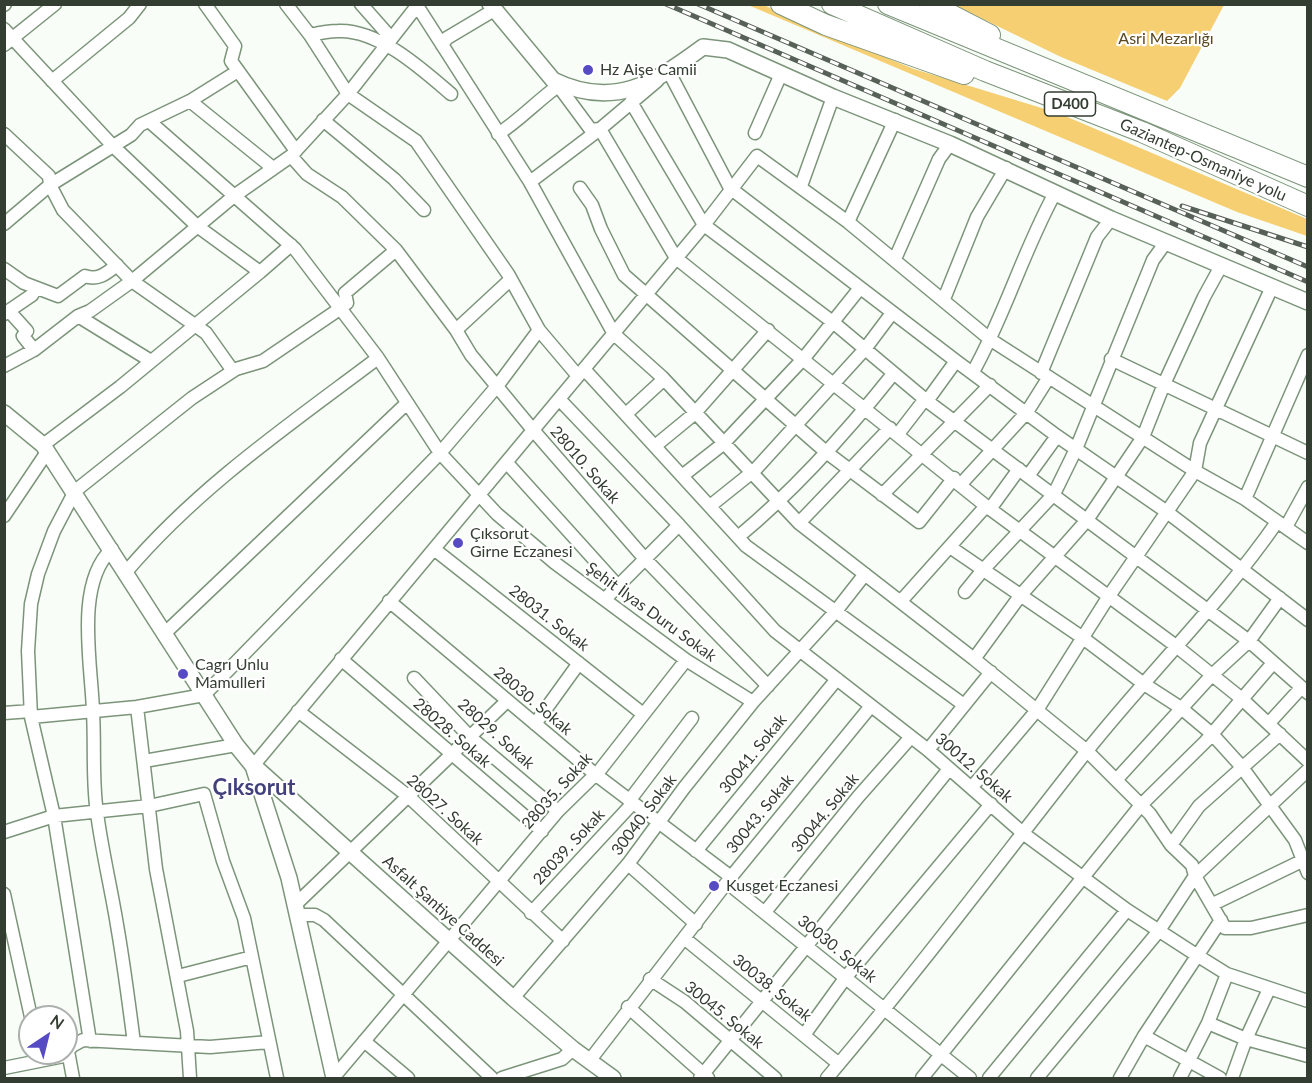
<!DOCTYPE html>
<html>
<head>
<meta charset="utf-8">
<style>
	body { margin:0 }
	#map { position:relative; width:1312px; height:1083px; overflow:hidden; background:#f8fdf8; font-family:Lato,sans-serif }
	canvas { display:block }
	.frame { position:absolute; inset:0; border:6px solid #333d32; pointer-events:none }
	.north { position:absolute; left:18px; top:1005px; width:60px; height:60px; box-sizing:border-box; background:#fff; border:2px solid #adb1ad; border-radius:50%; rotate:35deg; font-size:16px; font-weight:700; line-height:24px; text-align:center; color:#333d32 }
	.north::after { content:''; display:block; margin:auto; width:21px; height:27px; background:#564bc3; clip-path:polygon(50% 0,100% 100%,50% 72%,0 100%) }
</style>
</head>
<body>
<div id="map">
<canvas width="1312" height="1083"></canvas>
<div class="frame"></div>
<div class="north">N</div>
</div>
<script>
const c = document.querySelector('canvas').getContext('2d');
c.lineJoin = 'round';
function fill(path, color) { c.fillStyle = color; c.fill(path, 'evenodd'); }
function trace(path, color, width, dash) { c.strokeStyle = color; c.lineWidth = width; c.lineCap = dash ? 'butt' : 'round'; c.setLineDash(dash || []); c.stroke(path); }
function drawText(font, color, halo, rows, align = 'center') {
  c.font = font + ' Lato,sans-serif'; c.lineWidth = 4.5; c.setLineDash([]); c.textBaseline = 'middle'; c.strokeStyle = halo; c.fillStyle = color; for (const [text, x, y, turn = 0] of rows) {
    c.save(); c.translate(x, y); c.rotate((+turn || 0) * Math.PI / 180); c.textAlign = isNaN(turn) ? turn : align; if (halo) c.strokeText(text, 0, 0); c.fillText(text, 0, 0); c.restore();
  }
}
fill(new Path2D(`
	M748 5H764L806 25 914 69 1058 113 1307 219V236L1237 212Z
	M954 5 1224 4V5L1180 88 1167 101 1061 57Z`), '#f6cf72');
const minor = new Path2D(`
	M205 4 235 46 231 61 296 151
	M286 4 310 35 348 94 416 141 508 274 539 330 578 376
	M361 4 391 38
	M416 4 530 182 614 334 662 377 799 523 974 659 1087 751 1150 814 1171 845 1192 865 1195 876 1158 932 1037 1078
	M4 5 5 4
	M4 29 112 145 197 226 260 272 120 387 43 445
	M310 35C319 33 329 31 338 31 378 29 422 69 451 94
	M4 45 55 4
	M442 45 447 38 494 10
	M669 72 730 188 956 361 1057 436 1167 512 1308 620
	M554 80 591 130 600 129 657 81
	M52 81 129 18 140 4
	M190 101 273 168
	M631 102 704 225 834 323 927 401 1249 641 1308 693
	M323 120 394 179 424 210
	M149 121 295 249 378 358 440 453 497 514 555 563 686 660 753 702
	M755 133 781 74
	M4 134 49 176 50 185 63 210 132 281 206 333 233 371
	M498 134C520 120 537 101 558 86
	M530 182 600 129 676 258 986 506 1176 646 1242 699 1308 761
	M801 186 833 97
	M580 188 592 205 601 229 624 275 826 452 919 522 954 478
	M848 222 895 120
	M4 224 50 185 131 135 140 125 190 101 238 71
	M396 250 456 330 471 355 533 430 645 559 768 686
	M895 259 939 159 950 144
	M4 269 24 283 58 296 85 276C98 281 107 273 117 265
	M260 272 291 245
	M944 299 977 217 1006 168
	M9 311 27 331 23 336 34 350
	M4 314 32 295 36 288
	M78 316 151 361
	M456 330 510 280
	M1111 359 1308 453
	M4 366 34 350 78 316 90 311 132 281 234 196 291 156 348 94 417 6
	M584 369 746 546 964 705
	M973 372C1005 315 1023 251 1055 193
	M1041 373 1097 237 1111 219
	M559 399 679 525 775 631 928 750 1024 834 1127 910 1198 956 1227 974 1308 1001
	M927 401 956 361
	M626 414 663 380
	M898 434 925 399
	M655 446 694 414 768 330
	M507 463 618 586
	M682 476 723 444 804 358 860 288
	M1028 476 1057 436
	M961 484 1027 412 1049 377
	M882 495 990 385
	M1245 499 1308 355
	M710 506 755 470 865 349 892 313
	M990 509 1019 469
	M4 516 47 452
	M799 523 890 428
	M1286 527 1308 487
	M738 537C796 489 846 433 893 374
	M950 547 1083 638 1144 684 1181 708 1212 734 1241 766 1295 840 1308 873
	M112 549C74 584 92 667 93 712 95 746 92 780 97 813 102 851 111 888 117 925 124 965 129 1004 134 1043
	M434 549 643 714
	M126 572C198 487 289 425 378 358
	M965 592 982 571 1054 494 1076 449 1153 260 1166 242
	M605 599 679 525
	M389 601 595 774 731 877 730 885 970 1078
	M901 601 986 506
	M165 633 407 403
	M341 659 542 831
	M974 659 1020 596 1087 520 1143 437 1164 384 1204 297 1221 266
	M414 678 470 737 558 811
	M137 707 156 869 187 1031 190 1078
	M298 711 408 796 563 941
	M4 713 31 711
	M31 717 137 707 204 695 440 453 498 385 539 330
	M1269 723 1301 688
	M535 724 579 663
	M928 750 991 672
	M144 761 236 745
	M253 766 704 225 757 156 848 222 991 340 1195 471 1245 499 1308 543
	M1308 770 1195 876 1225 928H1251L1308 915
	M1117 779 1211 676 1249 641 1280 598
	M972 787 1037 710 1109 596 1195 471 1200 443 1272 287
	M629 801 692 718
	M4 832 54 816 149 806 204 794 223 861 244 918 277 1078
	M1171 845 1199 806 1280 734
	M696 851 837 679
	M628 864 696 924
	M4 894 31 1017
	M296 904 507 701
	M1213 904 1308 858
	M765 912 858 797 911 737
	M531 913 632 804
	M298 915H315L324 920 492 1078
	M684 938 839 1064
	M178 976 252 957
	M650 979 685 1002 775 1078
	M513 998 628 864 684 788 753 702 836 611 865 574
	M628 1007 708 1078
	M1208 1023 1246 1039 1308 1056
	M804 1035 846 977 991 804
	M1144 1036 1220 1078
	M90 1041 54 816 31 717 28 651 31 604 38 574 54 531 75 491 192 398 236 369 263 361 341 308 347 303 345 293 396 250 342 197 307 174 291 156
	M364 1041 408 1078
	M68 1051 73 1078
	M590 1060 731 877 871 706
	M4 1068 64 1056 72 1046 83 1040 210 1047 269 1042
	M334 1077 558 811 600 770 686 660
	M502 1078 562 1059 573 1049
	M700 1078 949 769
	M827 1078C917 972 1000 861 1086 752 1148 674 1220 604 1277 522
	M922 1078 1141 805 1206 741 1273 663
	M989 1078 1127 910
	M1120 1078 1144 1036 1221 920
	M1180 1078 1208 1023 1227 974
	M1232 1078 1246 1039 1269 989`);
const tertiary = new Path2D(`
	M490 4 553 80C614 110 654 83 703 47L728 50 833 97 950 144 1111 219 1308 302
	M4 413 43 445 236 745 253 766 289 878 334 1078
	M254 766 513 998 573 1049 613 1078`);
const trunk = new Path2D(`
	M781 4 826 25 964 74
	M832 4 985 71 1142 132 1308 206
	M888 4 1308 177
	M930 4 990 35`);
trace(minor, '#7c947a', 15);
trace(tertiary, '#7c947a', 18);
trace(trunk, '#7c947a', 22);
trace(minor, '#fff', 12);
trace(tertiary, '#fff', 15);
trace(trunk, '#fff', 20);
const rail = new Path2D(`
	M666 4 1308 282
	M698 4 1308 267
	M1182 206 1308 247`);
trace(rail, '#586157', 5);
trace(rail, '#fff', 3, [9]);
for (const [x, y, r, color] of [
	[588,70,6,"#564bc3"],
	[458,543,6,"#564bc3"],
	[183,674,6,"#564bc3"],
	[714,886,6,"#564bc3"]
]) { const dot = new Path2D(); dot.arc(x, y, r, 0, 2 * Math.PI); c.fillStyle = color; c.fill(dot); trace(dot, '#fff', 2); }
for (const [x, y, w] of [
	[1070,104,51]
]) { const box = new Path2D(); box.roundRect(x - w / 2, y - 12, w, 24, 4.5); c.fillStyle = '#fff'; c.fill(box); trace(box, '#333d32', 1.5); }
drawText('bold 15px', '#333d32', null, [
	["D400",1070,104]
]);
drawText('16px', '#59481f', '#fff', [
	["Asri Mezarlığı",1166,39]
]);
drawText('16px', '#333d32', '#fff', [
	["Hz Aişe Camii",600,70],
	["Çıksorut",470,534],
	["Girne Eczanesi",470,552],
	["Cagrı Unlu",195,665],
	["Mamulleri",195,683],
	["Kusget Eczanesi",726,886]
], 'left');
drawText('16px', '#333d32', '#fff', [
	["Gaziantep-Osmaniye yolu",1203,160,24],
	["28010. Sokak",585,465,49],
	["Şehit İlyas Duru Sokak",651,612,36],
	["28031. Sokak",549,618,38],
	["28030. Sokak",533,701,40],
	["28028. Sokak",452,733,41],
	["28029. Sokak",496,734,42],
	["30041. Sokak",753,754,-51],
	["30012. Sokak",974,768,41],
	["28035. Sokak",557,791,-48],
	["28027. Sokak",445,810,42],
	["30044. Sokak",825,813,-51],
	["30043. Sokak",760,814,-51],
	["30040. Sokak",644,815,-53],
	["28039. Sokak",569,847,-47],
	["Asfalt Şantiye Caddesi",443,911,42],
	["30030. Sokak",837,949,39],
	["30038. Sokak",772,988,39],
	["30045. Sokak",724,1015,39]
]);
drawText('bold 22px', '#42417e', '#fff', [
	["Çıksorut",254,788]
]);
</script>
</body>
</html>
